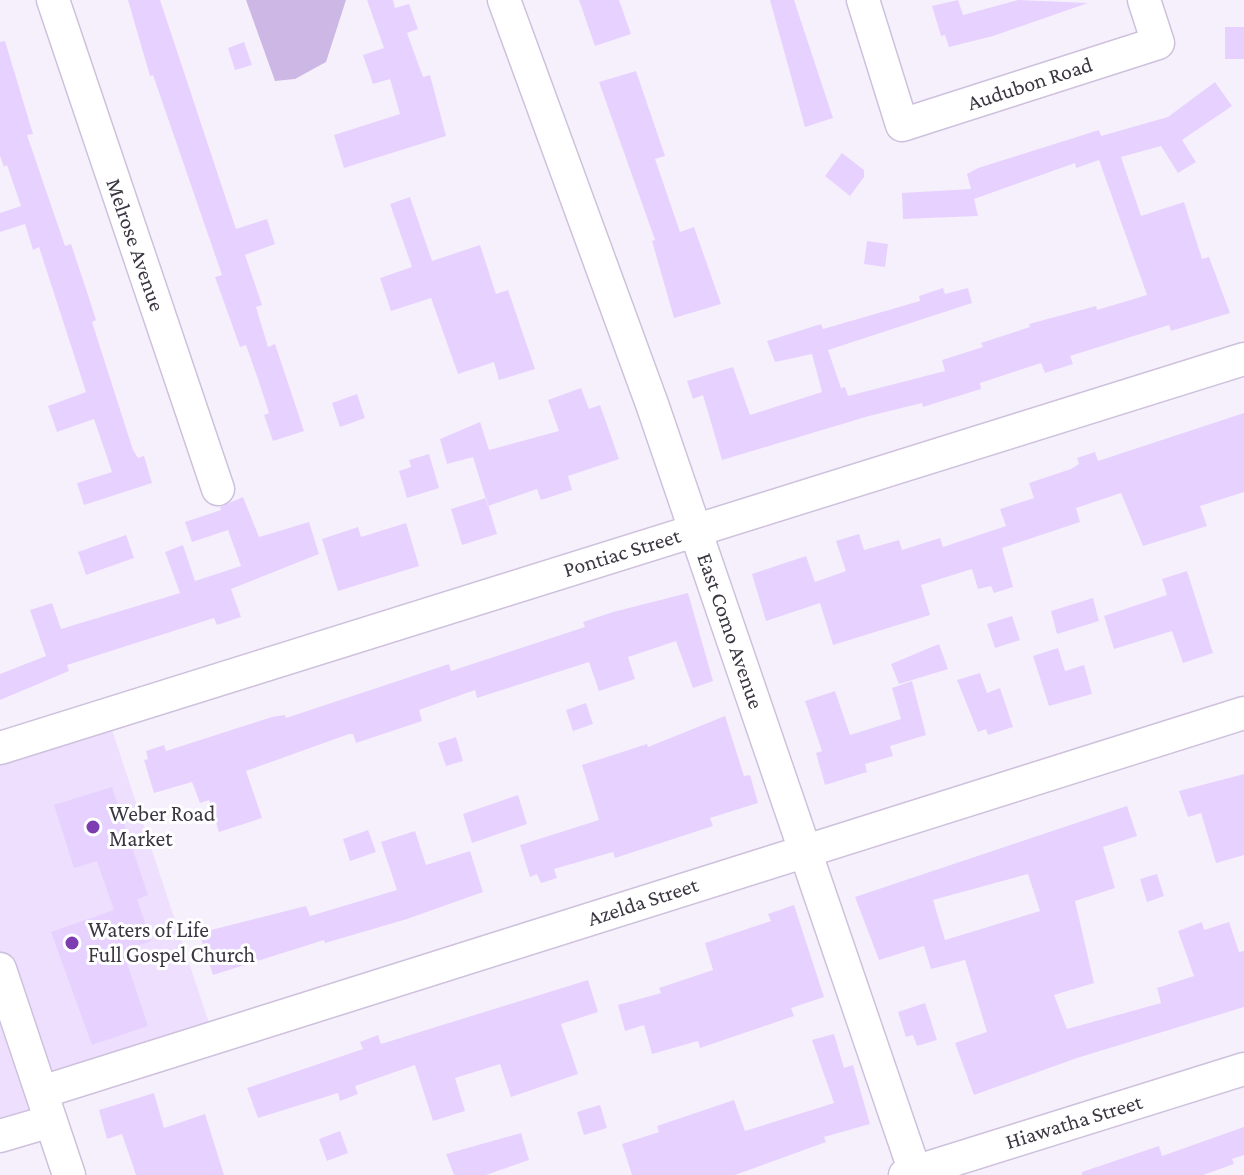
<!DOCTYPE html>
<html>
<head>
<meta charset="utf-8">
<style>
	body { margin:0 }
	canvas { display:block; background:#f6f0fc }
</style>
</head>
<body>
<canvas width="1244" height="1175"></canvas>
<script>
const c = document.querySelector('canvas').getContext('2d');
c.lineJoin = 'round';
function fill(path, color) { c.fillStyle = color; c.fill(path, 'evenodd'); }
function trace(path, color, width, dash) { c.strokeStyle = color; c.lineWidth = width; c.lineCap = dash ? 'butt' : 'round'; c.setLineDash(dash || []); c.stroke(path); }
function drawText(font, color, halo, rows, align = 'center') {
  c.font = font + ' "Crimson Pro",serif'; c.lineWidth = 6; c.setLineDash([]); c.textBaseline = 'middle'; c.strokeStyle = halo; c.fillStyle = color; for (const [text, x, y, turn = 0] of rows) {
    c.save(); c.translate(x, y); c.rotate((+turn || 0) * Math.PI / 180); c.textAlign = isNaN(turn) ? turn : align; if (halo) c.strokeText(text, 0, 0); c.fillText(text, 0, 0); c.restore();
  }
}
fill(new Path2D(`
	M107 715 215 1041 43 1092 52 1126 0 1143V749Z`), '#eddffd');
fill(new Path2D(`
	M246 0H346L326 62 295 79 275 81Z`), '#cdb8e5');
fill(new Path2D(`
	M128 0H160L236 229 267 219 275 244 245 255 262 305 256 307 268 347 275 344 304 431 273 441 264 415 269 413 258 379 246 345 240 347 215 277 222 275 153 75 150 76Z
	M367 0H393L395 8 409 4 418 29 407 33 423 77 430 75 446 136 344 168 334 135 400 114 390 79 373 84 363 55 384 48Z
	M579 0H619L631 34 595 46Z
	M770 0H794L833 118 805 127Z
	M958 0 963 15 1018 0 1088 3 993 36 949 47 945 35 941 36 932 6Z
	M1225 27H1244V59H1225Z
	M5 41 33 134 27 135 65 246 71 244 88 295 96 320 92 322 133 450 138 458 144 456 152 483 84 505 77 483 112 472 94 419 57 432 48 406 86 392 39 247 33 250 25 224 0 232V213L21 206 7 165 4 167 0 156V42Z
	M244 42 252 65 235 70 228 48Z
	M636 71 665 156 655 159 680 232 694 227 721 304 674 318 652 241 655 240 599 82Z
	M1215 82 1232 106 1182 140 1196 162 1178 173 1161 146 1121 157 1141 216 1184 202 1202 259 1209 257 1230 313 1171 331 1169 325 1070 356 1073 364 1045 373 1041 363 980 383 981 389 923 407 922 403 869 416 722 460 703 395 693 399 687 381 733 367 750 415 822 392 812 354 775 362 767 341 821 324 823 329 920 301 919 296 943 288 945 294 968 288 972 303 828 350 841 388 845 387 848 396 945 371 942 360 983 347 981 343 1030 327 1029 324 1096 306 1097 310 1147 295 1099 160 1076 168 1075 163 974 199 978 216 903 219 902 193 971 189 967 174 978 168 1099 130 1101 136 1168 117Z
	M842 153 864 170V177L850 196 825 176Z
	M410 197 432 261 480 245 496 294 508 290 535 369 499 380 494 362 458 374 431 298 391 311 380 278 412 267 390 204Z
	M867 241 888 244 885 267 864 264Z
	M581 388 589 409 600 405 619 459 568 476 572 490 541 500 537 489 488 506 473 457 447 464 440 439 480 422 489 450 559 431 548 400Z
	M357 394 365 418 340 427 332 403Z
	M1244 413V492L1200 506 1207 526 1143 546 1121 493 1076 508 1080 522 1002 548 1013 587 994 593 991 586 978 589 972 569 921 585 930 615 833 645 820 603 766 621 752 574 806 556 815 582 846 571 836 541 859 534 864 550 899 540 902 550 940 538 943 547 1006 526 1000 509 1034 498 1029 483 1071 469 1079 464 1077 458 1095 452 1098 461Z
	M429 454 439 488 407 498 399 471 411 467 409 460Z
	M243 497 259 537 309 522 319 554 231 589 241 617 217 625 214 618 67 665 69 671 0 700V674L46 656 30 610 52 603 61 629 180 593 165 552 183 545 195 581 241 566 228 530 192 542 185 522 221 510 220 507Z
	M486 498 497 534 462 545 451 509Z
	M406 523 419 566 338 591 322 539 358 527 361 537Z
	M126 535 134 558 86 575 78 552Z
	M1187 571 1213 653 1183 663 1172 631 1114 649 1104 616 1167 595 1162 579Z
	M688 593 713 681 693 688 676 641 628 657 635 679 599 691 589 662 477 698 475 690 419 710 422 721 356 743 353 734H349L246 771 262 818 219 832 209 800 200 803 192 782 154 793 144 760 148 759 146 751 164 745 166 751 272 717 285 715 286 718 449 664 451 671 585 627 583 622 613 612Z
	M1093 598 1099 621 1057 634 1051 611Z
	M1012 616 1020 640 995 648 987 624Z
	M939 644 948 669 899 684 891 664Z
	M1058 648 1065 671 1084 665 1092 694 1049 706 1033 656Z
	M980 673 987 693 1000 688 1013 727 988 735 986 729 978 732 957 680Z
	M912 681 926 735 890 746 893 756 865 764 867 772 825 785 816 753 822 751 805 701 835 691 850 735 901 719 892 688Z
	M586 703 593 724 573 731 566 710Z
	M725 716 744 776 750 775 758 803 710 818 713 826 615 858 613 852 554 869 557 878 541 883 537 874 530 877 520 845 599 820 582 765 647 744 648 747Z
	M456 737 463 761 446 766 438 743Z
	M1244 774V855L1216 863 1201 813 1188 817 1179 791Z
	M112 787 148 895 137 899 151 941 123 951 148 1026 92 1045 51 932 114 910 97 861 74 868 54 805Z
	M518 795 527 824 472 843 463 814Z
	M1127 806 1137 836 1103 847 1115 888 1075 901 1094 983 1054 995 1067 1029 1161 1003 1157 988 1194 976 1178 931 1202 922 1204 930 1229 922 1239 952 1244 951V1007L1077 1058 974 1095 955 1043 987 1032 965 960 931 969 924 946 879 960 855 897ZM1028 874 1040 911 945 940 933 900Z
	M368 830 376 852 350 861 343 839Z
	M415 831 426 865 470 851 483 892 407 919 325 943 324 940 213 975 199 933 306 906 310 916 397 890 381 842Z
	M1157 874 1164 896 1147 902 1140 879Z
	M794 905 824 997 791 1008 794 1016 700 1048 698 1041 652 1054 644 1025 625 1031 618 1005 661 993 659 988 713 970 705 943 771 921 768 914Z
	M588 980 598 1012 561 1024 578 1074 511 1097 500 1064 455 1078 465 1111 433 1121 415 1065 355 1086 358 1094 340 1101 338 1093 258 1118 247 1088 363 1049 360 1042 378 1035 381 1044Z
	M925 1003 937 1040 917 1046 913 1035 906 1037 898 1012Z
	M834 1034 844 1068 853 1065 870 1124 824 1137 826 1142 735 1175H632L622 1144 659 1132 657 1126 734 1100 745 1131 834 1103 812 1040Z
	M154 1093 164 1128 205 1114 224 1175H136L122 1134 107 1139 99 1110Z
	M600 1105 607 1128 584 1135 577 1112Z
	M1244 1127V1155L1232 1159 1234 1164 1203 1175H1082V1172L1159 1146 1162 1156Z
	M340 1131 348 1153 327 1161 319 1139Z
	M521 1133 529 1160 486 1175H454L446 1154Z`), '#e7d2ff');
const minor = new Path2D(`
	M53 0 218 489
	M504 0 652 404 916 1175
	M863 0 902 125 1158 43 1144 0
	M0 748 1244 359
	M0 969 69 1175
	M42 1092 1244 713
	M0 1136 51 1121
	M905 1175 1244 1069`);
trace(minor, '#cec1dd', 35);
trace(minor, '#fff', 32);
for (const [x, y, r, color] of [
	[93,827,8,"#7d3db1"],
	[72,943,8,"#7d3db1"]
]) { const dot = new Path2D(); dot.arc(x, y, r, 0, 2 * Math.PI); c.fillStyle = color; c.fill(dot); trace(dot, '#fff', 3); }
drawText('22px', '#3b3641', '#fff', [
	["Audubon Road",1030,84,-18],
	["Melrose Avenue",135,245,71],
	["Pontiac Street",622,553,-17],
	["East Como Avenue",730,631,71],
	["Azelda Street",643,902,-18],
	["Hiawatha Street",1074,1122,-17]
]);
drawText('22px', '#3b3641', '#fff', [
	["Weber Road",109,814],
	["Market",109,839],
	["Waters of Life",88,930],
	["Full Gospel Church",88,955]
], 'left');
</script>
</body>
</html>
